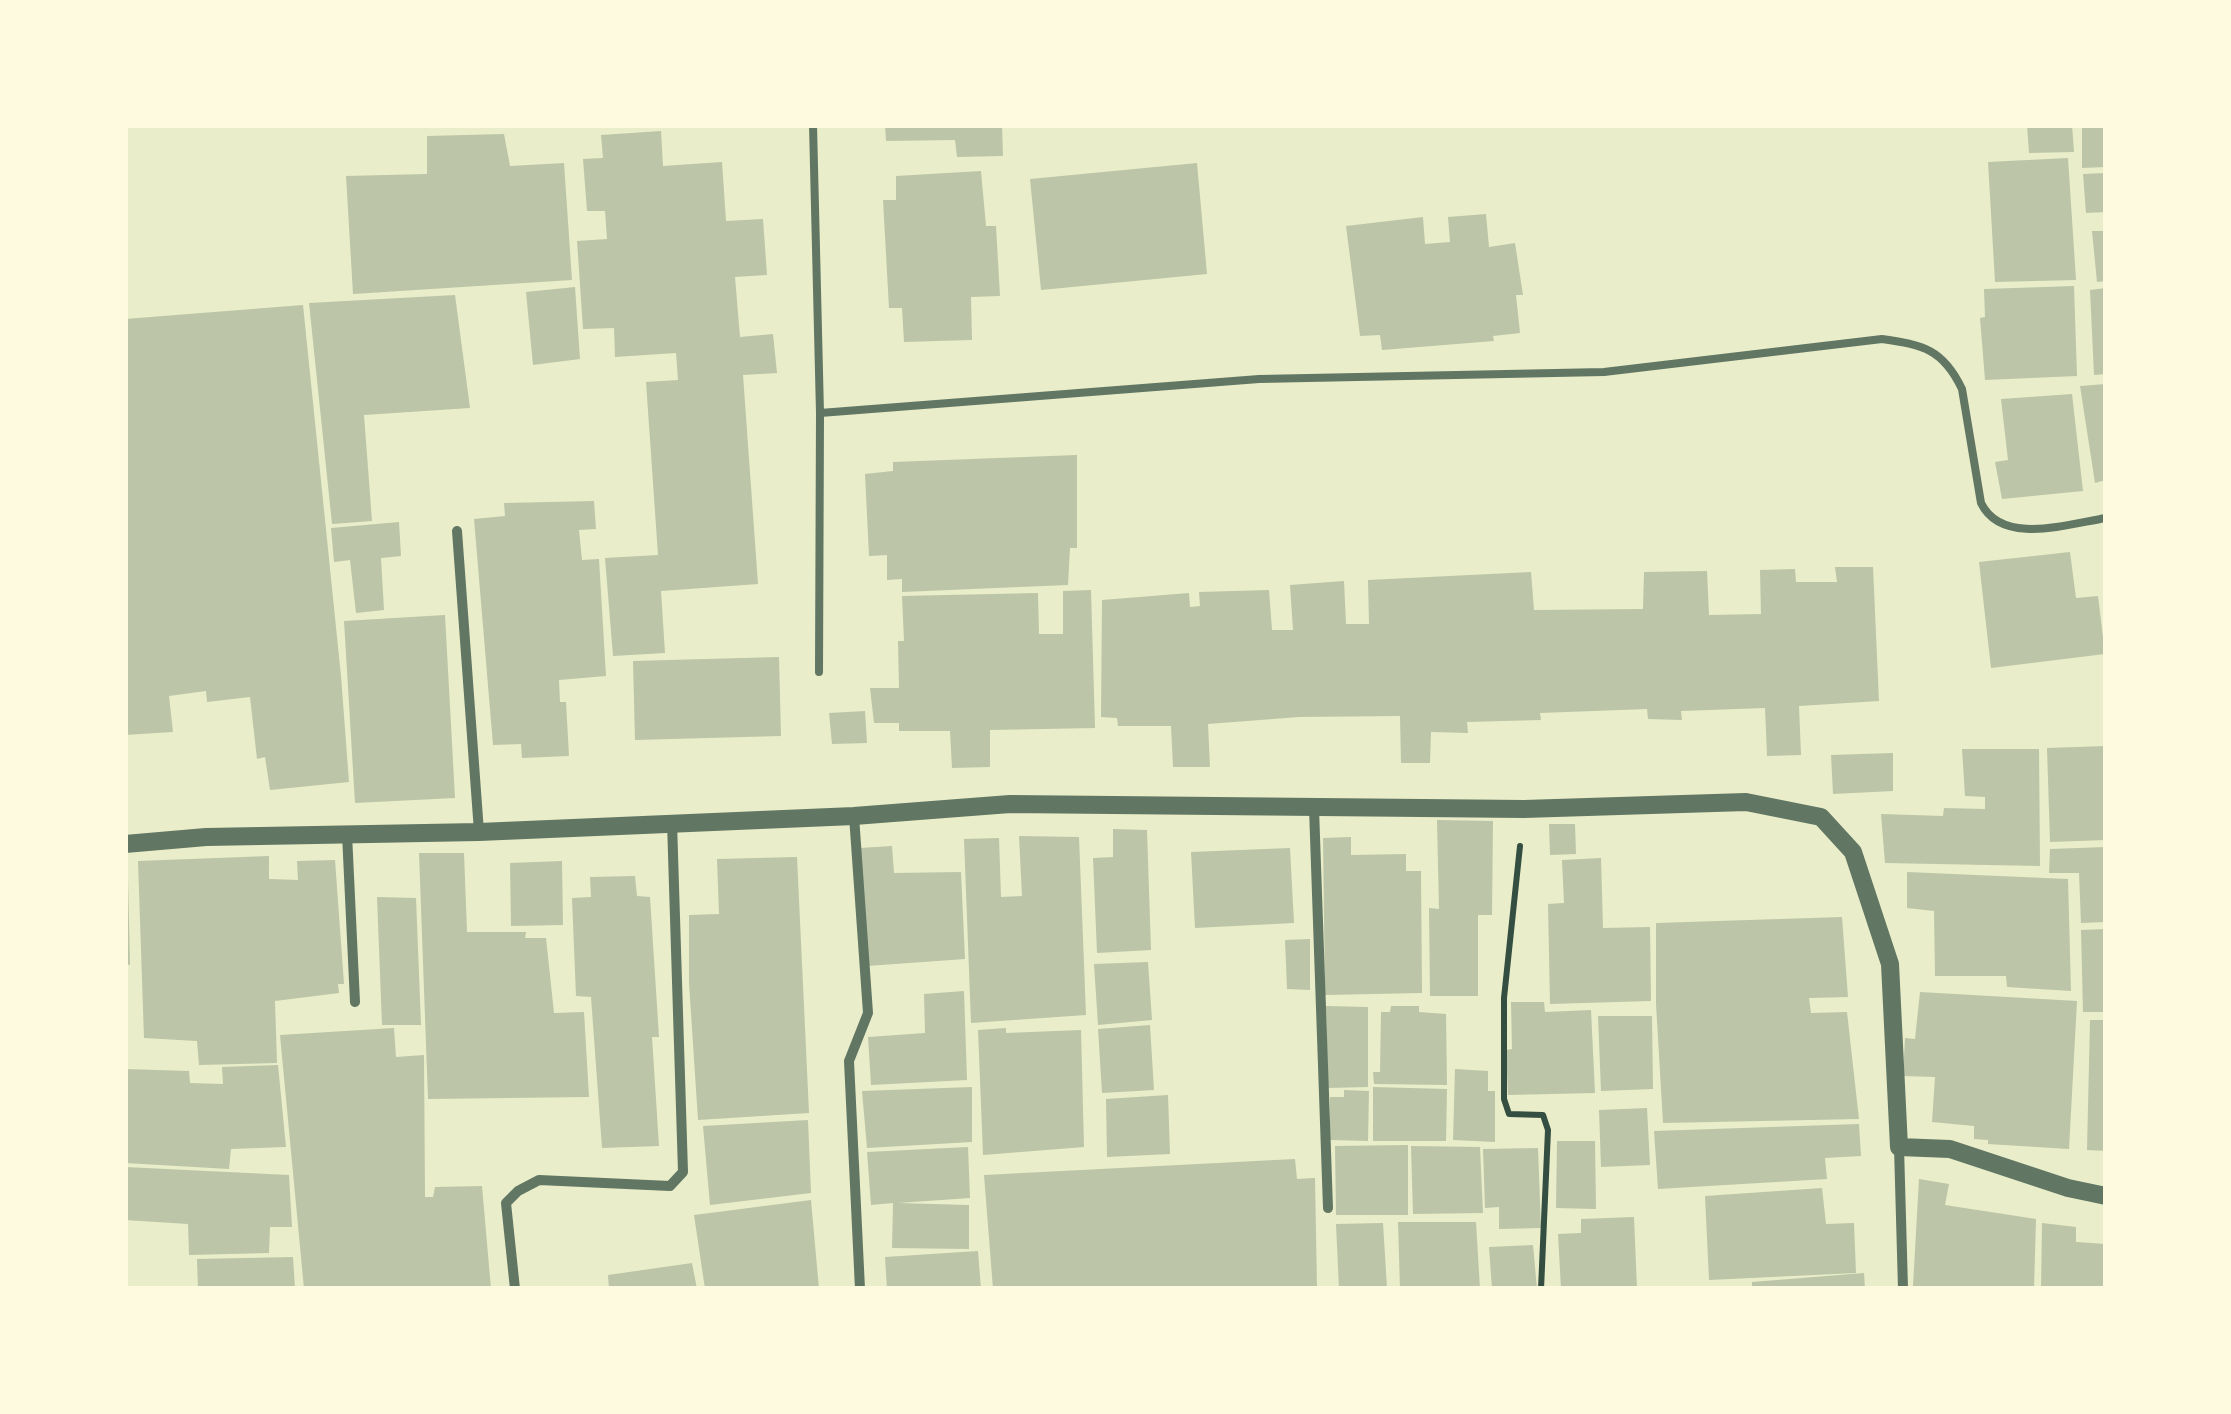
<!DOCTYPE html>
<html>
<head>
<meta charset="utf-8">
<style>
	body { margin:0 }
	#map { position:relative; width:2231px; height:1414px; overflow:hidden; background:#e9edc9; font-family:"Exo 2",sans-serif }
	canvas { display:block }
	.frame { position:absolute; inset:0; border:128px solid #fefae0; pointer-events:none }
</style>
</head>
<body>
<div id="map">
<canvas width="2231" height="1414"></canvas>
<div class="frame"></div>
</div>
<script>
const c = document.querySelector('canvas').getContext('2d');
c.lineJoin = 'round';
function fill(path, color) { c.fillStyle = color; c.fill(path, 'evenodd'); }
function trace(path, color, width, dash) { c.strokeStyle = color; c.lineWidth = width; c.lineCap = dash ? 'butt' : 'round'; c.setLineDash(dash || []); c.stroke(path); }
fill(new Path2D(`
	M885 125H1002L1003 156 957 157 955 140 886 141Z
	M2027 125H2072L2074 152 2029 153Z
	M2082 125H2106V167L2082 168Z
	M661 131 663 166 722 162 726 221 763 219 767 275 735 277 740 337 773 334 777 373 743 375 758 584 661 591 665 653 613 656 605 558 658 555 646 382 678 380 676 353 615 357 614 328 583 329 577 241 607 239 605 211H587L583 159 603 158 601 135Z
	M504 134 510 166 564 163 572 280 353 294 346 176 427 174V136Z
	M2068 158 2076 280 1995 282 1988 162Z
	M1197 163 1207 274 1041 290 1030 179Z
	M981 171 986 226H996L1000 296 971 297 972 340 904 342 902 308H889L883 200H896V176Z
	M2106 173V212L2086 213 2083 174Z
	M1486 214 1489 247 1515 243 1523 295H1516L1520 333 1493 336 1494 341 1382 350 1380 335 1360 336 1346 226 1423 217 1425 244 1450 242 1448 217Z
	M2092 231H2106V281L2097 282Z
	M2074 286 2077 376 1985 380 1980 318 1985 317 1984 289Z
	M575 287 580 359 533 365 526 292Z
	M2106 288V374L2094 375 2090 290Z
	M455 295 470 408 364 415 372 521 332 524 309 303Z
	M303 305 341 676 349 782 270 790 265 757 257 759 250 697 207 702 206 691 169 696 173 732 125 735V319Z
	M2106 384V480L2095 483 2080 386Z
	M2072 394 2083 491 2002 499 1995 462 2008 460 2001 399Z
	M1077 455V548H1070L1068 585 902 592V579L887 580V555L869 556 865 474 893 471V462Z
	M594 501 596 529 579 530 582 560 599 559 606 676 559 680 560 702H566L569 756 522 758 521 744 493 745 474 519 505 516 504 503Z
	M399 522 401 556 381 558 384 610 356 613 350 560 334 562 331 528Z
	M2070 552 2076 598 2098 596 2105 654 1991 668 1979 562Z
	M1835 567H1873L1879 701 1799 706 1801 755 1767 756 1765 708 1681 711 1682 720 1648 719 1647 709 1540 713 1541 720 1467 722 1468 733 1431 732 1430 763H1401L1400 716 1299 717 1208 724 1210 767H1173L1171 726H1118L1117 718 1101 717 1102 600 1189 593 1190 607 1200 606 1199 592 1269 590 1272 630H1293L1290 585 1344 581 1346 624H1369L1368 580 1531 572 1534 610 1643 609 1644 572 1707 571 1709 615 1761 614 1760 570 1795 569 1796 582H1837Z
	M1091 590 1095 728 990 730V767L952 768 950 731H899V723H874L870 688H899L898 641H904L902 596 1038 593 1039 634H1063V591Z
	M445 615 455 798 355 803 344 621Z
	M779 657 781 736 635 740 633 661Z
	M865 711 867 743 832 744 829 713Z
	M2106 746V840L2050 842 2047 748Z
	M1962 749H2039L2040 866 1885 863 1881 814 1943 816 1944 808 1985 809V797L1965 796Z
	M1893 753V791L1833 794 1831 755Z
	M1437 820 1493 821 1492 915H1478V996H1430L1429 908 1439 909Z
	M1549 824H1575L1576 854 1550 855Z
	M1113 829 1147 830 1151 950 1097 953 1093 858 1113 857Z
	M1019 836 1079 837 1086 1015 971 1023 964 839 999 838 1001 897 1022 896Z
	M1351 837V855L1406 854V871H1421L1422 993 1325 995 1323 838Z
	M892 846 894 873 961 872 965 959 867 966 860 848Z
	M2106 847V922L2081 923 2079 873H2049L2050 849Z
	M1290 848 1294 923 1195 928 1191 852Z
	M419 853H464L467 932H526L525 938H546L554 1013 584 1012 589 1097 428 1099Z
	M269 856V879L298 880 297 861 335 860 344 984H338L339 993 275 1001 277 1063 199 1065 197 1041 144 1038 138 861Z
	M797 857 809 1113 698 1120 689 983V915L719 914 717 859Z
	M1601 858 1603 928 1650 927 1651 1001 1550 1004 1548 904 1564 903 1562 860Z
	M562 861 563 925 511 926 510 863Z
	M1907 872 2068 879 2071 991 2007 987 2006 976H1935L1934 911 1907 908Z
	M635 876 637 896 650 897 659 1037H652L659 1146 602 1148 591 997 576 996 572 898 591 897 590 877Z
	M125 878H128L130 965 125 964Z
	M377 897 416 898 421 1025H382Z
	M1842 917 1848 997 1809 998 1811 1013 1847 1012 1859 1119 1663 1123 1656 1004V923Z
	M2106 929V1012H2083L2081 930Z
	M1310 939V990L1287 989 1285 940Z
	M1148 962 1152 1020 1098 1025 1094 964Z
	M964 991 967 1080 871 1085 868 1037 925 1033 924 994Z
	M1920 992 2077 1001 2069 1149 1988 1144V1140L1974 1139V1126L1932 1122 1935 1077 1903 1076 1905 1038 1915 1039Z
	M1511 1002H1544L1545 1012 1591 1010 1595 1093 1508 1095 1506 1050 1512 1049Z
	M1326 1006 1368 1007V1087L1328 1088Z
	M1391 1006H1419V1012L1446 1014 1447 1085 1374 1084 1373 1072H1380L1381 1012H1390Z
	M1598 1016H1652L1653 1089 1601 1091Z
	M2090 1020H2106V1151L2087 1150Z
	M1150 1025 1154 1090 1102 1093 1098 1029Z
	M394 1028 396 1057 424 1055 425 1197H433L435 1187 482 1186 491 1289H304L280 1035Z
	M1006 1028V1033L1081 1030 1084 1147 983 1155 978 1030Z
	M278 1065 286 1147 231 1149 229 1169 125 1163V1069L189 1071 190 1083 223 1084 222 1067Z
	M1455 1069 1488 1071V1091H1495V1142L1453 1140Z
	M972 1087V1142L867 1148 862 1091Z
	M1373 1087 1447 1089 1446 1141H1373Z
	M1344 1090 1369 1091 1368 1141 1330 1140V1097H1344Z
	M1168 1095 1170 1154 1107 1157 1106 1099Z
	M1647 1108 1650 1165 1601 1167 1599 1110Z
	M808 1120 811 1193 710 1205 703 1126Z
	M1859 1124 1861 1156 1825 1158 1827 1179 1658 1189 1654 1131Z
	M1557 1141H1595L1596 1209 1556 1208Z
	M1408 1145V1215H1336L1335 1146Z
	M1411 1146 1480 1147 1483 1213 1413 1214Z
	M968 1147 970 1198 898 1203 969 1205V1249L892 1248 893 1203 871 1205 867 1152Z
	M1538 1148 1541 1228 1499 1229V1207L1485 1208 1483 1149Z
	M1295 1159 1297 1179 1315 1178 1317 1289H993L984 1175Z
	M125 1167 289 1175 292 1227H270L269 1253 189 1255 188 1224 125 1220Z
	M1919 1179 1949 1184 1945 1205 2036 1219 2034 1289 1913 1286Z
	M1822 1188 1826 1224 1854 1223 1856 1273 1709 1280 1705 1196Z
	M811 1200 819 1289H705L694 1215Z
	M1634 1217 1637 1289H1561L1558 1234 1581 1233V1219Z
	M1398 1222H1476L1480 1289H1400Z
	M1383 1223 1387 1288 1339 1289 1336 1224Z
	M2042 1223 2076 1227V1242L2106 1244V1289H2041Z
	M1533 1245 1537 1289H1492L1489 1247Z
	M978 1251 981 1289H887L885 1257Z
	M293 1257 295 1289H198L197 1259Z
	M692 1263 697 1289H609L608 1275Z
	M1864 1273 1865 1289H1752V1282Z`), '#bcc5a7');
trace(new Path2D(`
	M1520 846 1504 998V1099L1509 1114 1543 1115 1548 1130 1541 1289`), '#344e41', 6);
trace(new Path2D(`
	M813 125 820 413 819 672
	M820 413 1259 379 1604 372 1882 339C1923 345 1943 349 1962 389L1981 503C2002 546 2068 524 2106 518`), '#617663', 8);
trace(new Path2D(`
	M457 531 479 832
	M1314 808 1328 1208
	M854 816 868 1013 849 1061 860 1289
	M347 834 355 1002
	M1899 1147 1903 1289
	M515 1289 506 1203 518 1191 539 1180 670 1186 683 1172 672 822`), '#617663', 10);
trace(new Path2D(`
	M125 844 206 837 479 832 854 816 1010 804 1524 809 1746 802 1821 817 1853 852 1890 964 1899 1147 1950 1149 2068 1188 2106 1196`), '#617663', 18);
</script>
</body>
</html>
